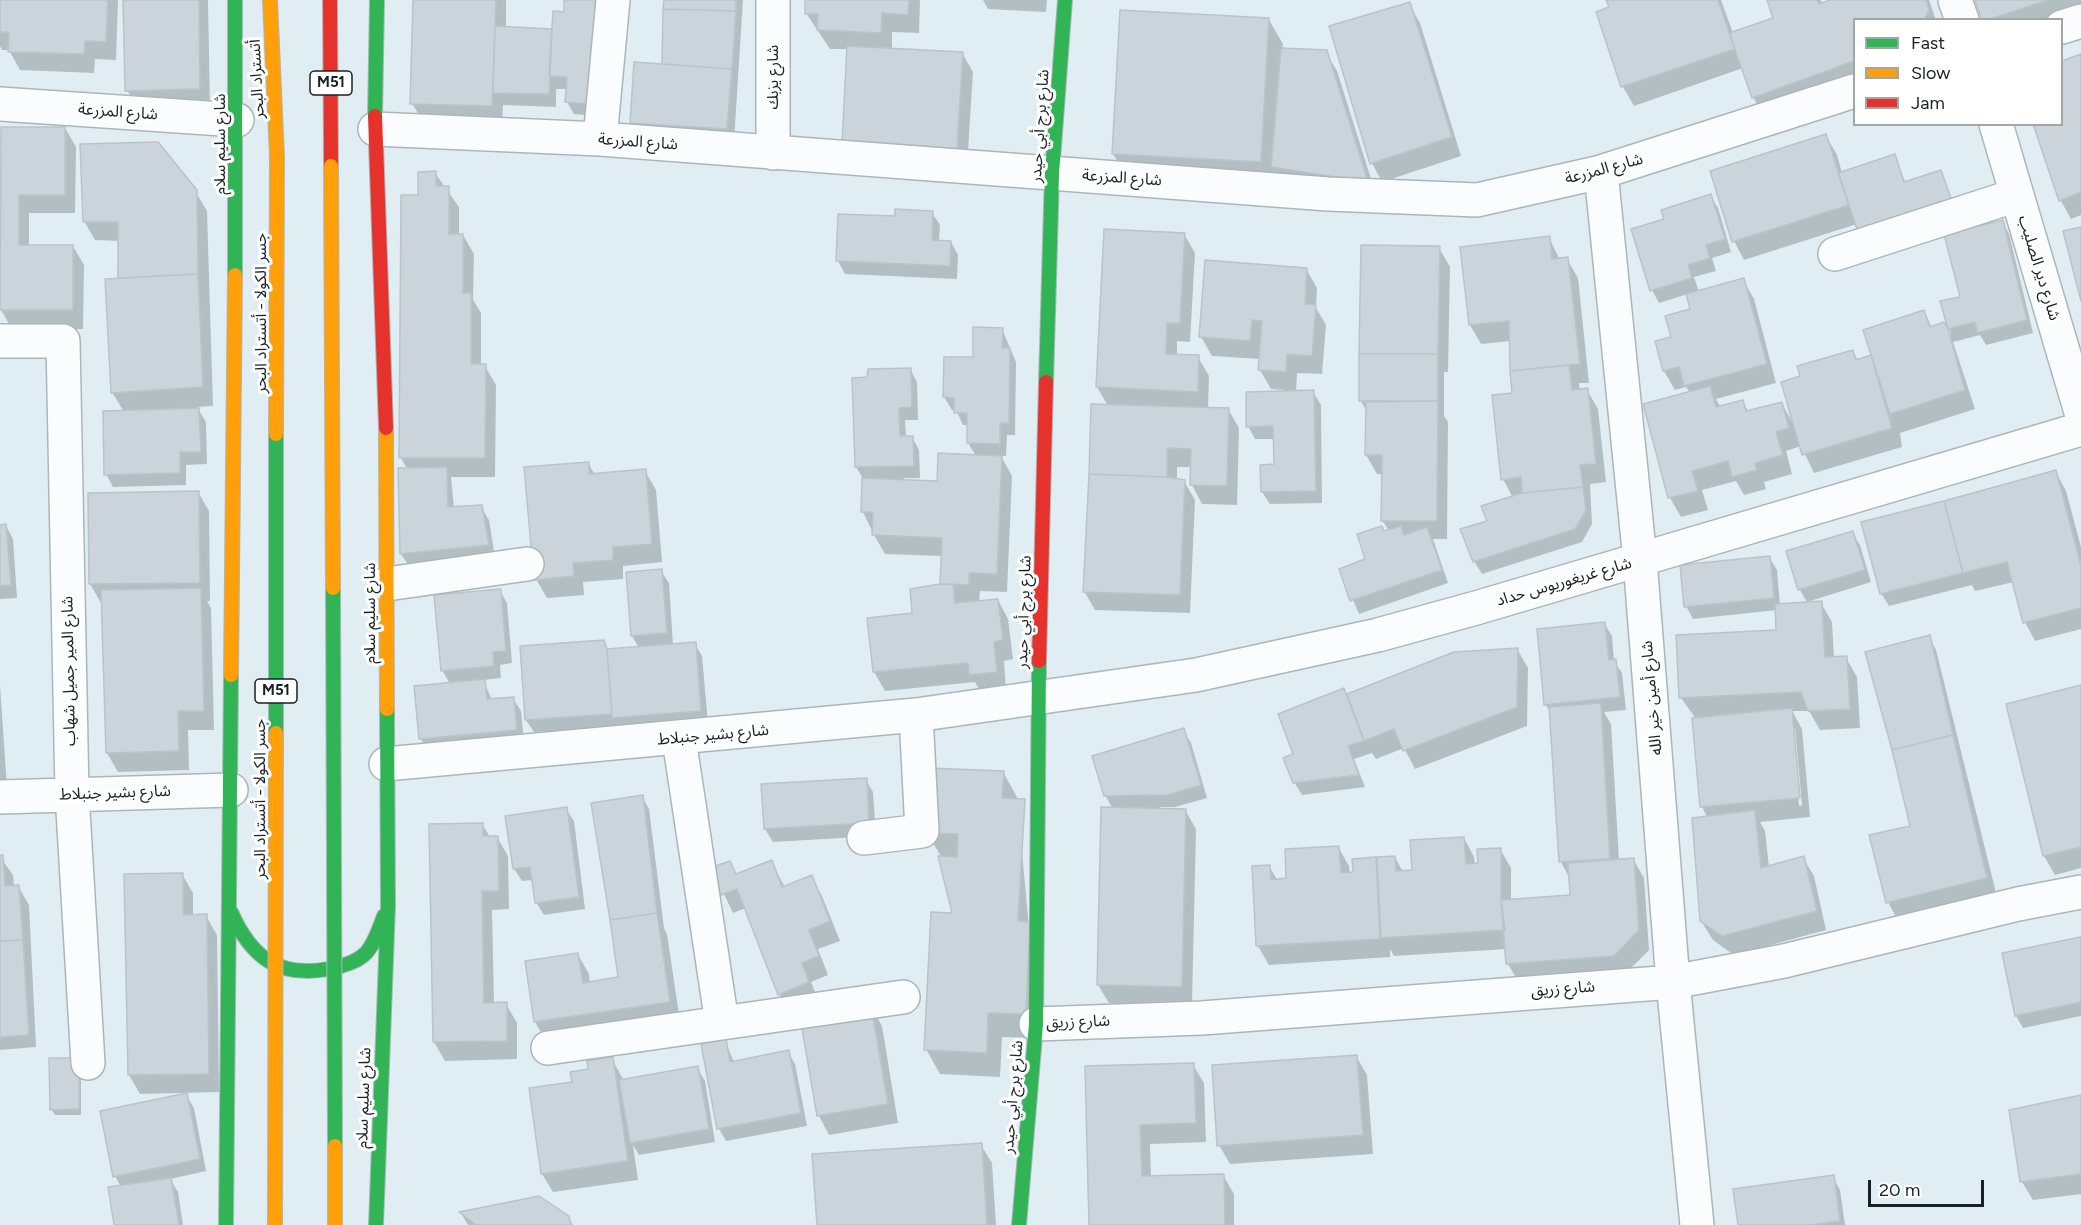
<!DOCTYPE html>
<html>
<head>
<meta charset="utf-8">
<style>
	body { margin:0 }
	#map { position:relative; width:2081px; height:1225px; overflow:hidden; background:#e0eef4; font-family:Figtree,sans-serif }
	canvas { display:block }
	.legend { position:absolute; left:1853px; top:18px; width:210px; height:108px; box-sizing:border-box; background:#fff; border:2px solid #a3a6a8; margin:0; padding:8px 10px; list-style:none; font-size:18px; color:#182125 }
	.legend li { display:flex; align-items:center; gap:12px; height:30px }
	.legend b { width:30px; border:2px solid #a3a6a8 }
	.scale { position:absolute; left:1868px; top:1180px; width:116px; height:27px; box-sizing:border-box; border:3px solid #182125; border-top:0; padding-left:8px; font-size:18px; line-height:21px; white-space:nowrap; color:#182125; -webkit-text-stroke:4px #fff; paint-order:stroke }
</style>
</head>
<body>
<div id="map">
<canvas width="2081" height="1225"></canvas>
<ul class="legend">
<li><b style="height:8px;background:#30b455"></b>Fast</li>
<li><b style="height:8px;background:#ff9f0a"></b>Slow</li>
<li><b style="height:8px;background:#e5322d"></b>Jam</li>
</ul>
<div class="scale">20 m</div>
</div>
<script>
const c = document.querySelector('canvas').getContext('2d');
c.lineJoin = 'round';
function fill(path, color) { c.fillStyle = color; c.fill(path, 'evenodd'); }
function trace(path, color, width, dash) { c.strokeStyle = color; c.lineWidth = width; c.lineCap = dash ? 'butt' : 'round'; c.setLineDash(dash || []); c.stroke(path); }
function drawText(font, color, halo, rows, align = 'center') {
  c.font = font + ' Figtree,"Noto Sans Arabic",sans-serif'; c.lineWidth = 6; c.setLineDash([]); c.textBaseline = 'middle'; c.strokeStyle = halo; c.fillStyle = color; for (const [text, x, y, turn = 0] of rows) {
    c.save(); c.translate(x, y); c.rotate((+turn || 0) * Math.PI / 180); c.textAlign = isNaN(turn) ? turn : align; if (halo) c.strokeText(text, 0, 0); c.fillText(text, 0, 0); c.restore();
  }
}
fill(new Path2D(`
	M0 0H118L116 60 95 59 94 73 20 70 9 50H2L0 46Z
	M125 0H208L210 107 138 109 127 90Z
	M415 0H506V28L554 30 565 13 566 0 605 117 574 114 567 102 568 89H556V107L503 105 502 124 423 122 412 103Z
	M665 0H743L734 141 639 136 631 123 663 66Z
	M807 0H920L919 33 892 32V50L962 53 973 72 967 167 854 162 849 49H830L806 13Z
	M983 0H1047L1046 12 988 9Z
	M1608 0H1721L1733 33 1775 19 1768 0H1821L1822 4 1835 0H1929L1936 20H1854V84L1764 116 1753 97 1743 68 1634 106 1623 87 1598 13 1611 8Z
	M1977 0H2081V11L2056 20H1983Z
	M1409 4 1420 23 1461 156 1382 182 1372 163Z
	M1269 20 1283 44 1282 49 1326 52 1337 71 1378 201 1284 186 1275 172 1274 186 1127 178 1113 154Z
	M2081 55V215L2071 219 2061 201 2035 124H2062V62Z
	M3 128H65L76 147 75 213H29V246H73L84 265 83 329H12L1 310Z
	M1826 136 1837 155 1842 173 1894 156 1906 183 1940 171 1958 213 1857 224 1744 260 1734 241Z
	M435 173 459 207V235H463L474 254 473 300 481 313V366H485L496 385 495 477H451L454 508 481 507 489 520 495 557 409 566 401 554 407 469 401 458 419 197Z
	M195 191 207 211 213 406 197 407 206 422 207 464 186 465V485L113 487 106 474 124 412 112 392 119 241 95 240 84 221Z
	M1710 196 1718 208 1731 252 1712 258 1716 271 1694 277 1699 292 1743 280 1754 299 1776 383 1716 399 1721 408 1742 401 1749 412 1782 404 1794 425 1802 377 1853 352 1858 360 1873 356 1924 312 1932 327 1943 324 1951 335 1942 302 1962 298 2002 221 2009 234 2033 333 1986 345 1980 335 1953 342 1975 409 1900 433 1902 447 1814 473 1801 446 1786 451 1792 474 1764 482 1766 489 1744 495 1736 481 1702 490 1708 510 1681 517 1670 498 1645 405 1690 393 1686 387 1675 390 1664 371 1656 343 1673 338 1692 310 1688 294 1659 303 1652 290 1666 220Z
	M932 213 940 225 939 242H951L958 255 957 279 845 274 838 261 840 215 896 218Z
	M1105 231 1184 234 1195 253 1190 342 1177 341V356L1198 357 1209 376 1208 409H1228L1239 428 1237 505 1202 504 1192 485V467H1177V480L1184 481 1195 500 1190 613 1095 610 1084 591 1108 406 1097 387Z
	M1549 238 1560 260 1567 259 1578 278 1589 383H1579L1580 390H1587L1598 409 1606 482 1590 484 1592 524 1582 542 1482 574 1474 561 1489 522 1513 498 1503 479 1514 394 1511 341 1481 344 1470 325 1462 248Z
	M1439 248 1450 267 1448 372H1444V416L1448 422 1447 539H1433L1448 583 1359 614 1340 570 1367 560 1385 533 1389 531 1382 520 1383 474H1377L1366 455 1367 412 1361 401Z
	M1306 269 1317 288 1316 308 1326 325 1322 374 1297 373 1296 392H1313L1321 405 1322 503 1270 504 1262 492 1275 466V439H1255L1248 426 1286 390 1271 389 1260 370 1261 359 1212 356 1201 337Z
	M1002 329 1016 362 1015 435H1007L1006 456H1001L1012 476 1007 592 980 591 979 602 998 600 1008 619 1013 659 1004 661 1006 690 981 693 975 682 885 691 874 672 869 619 914 615 941 585 942 556 885 554 874 535 863 512 864 480 856 467 854 379H869L910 369 917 382 918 420H905L906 437H912L919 450 920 478H904V481L938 482 976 456 968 443V425H963L956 410H952L944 397 974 358Z
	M588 463 595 475 645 471 656 490 662 562 623 566V579L583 582 584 595 547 598 536 579Z
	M2056 472 2066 491 2081 547V629L2035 641 2025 622 2014 582 1975 591 1972 585 1889 606 1881 593Z
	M198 492 209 511 210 601H207L211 608 214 730H188L189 770 118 772 107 753 101 603 90 584Z
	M0 526H6L13 539 17 598 0 599Z
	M1852 533 1860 545 1871 582 1807 602 1800 590 1788 552Z
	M1769 557 1777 570 1780 605 1821 603 1832 622 1834 658H1846L1857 677 1860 728 1820 730 1809 711H1792L1802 729 1810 817 1760 822 1765 831 1769 867 1803 858 1814 876 1826 930 1734 955 1713 940 1701 921 1708 818 1702 807 1694 716 1681 698 1778 631 1777 610 1693 619 1686 606ZM1792 728H1795L1802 805 1799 806Z
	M661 571 669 583 673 645 695 644 702 656 708 723 534 732 526 720 603 642 608 650 639 648 632 636Z
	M500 591 507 603 512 663 500 665 501 678 483 680 492 700 513 698 521 711 524 742 428 751 421 739 450 684 442 670Z
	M1604 623 1612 636 1614 661 1622 673 1626 710 1604 712 1611 724 1619 860 1633 859 1644 878 1649 950 1624 975 1519 983 1508 964 1507 949 1394 956 1390 949V957L1269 965 1258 946 1269 866 1278 881 1288 880 1338 847 1349 866 1350 874H1354V860L1395 857 1403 872 1413 871 1464 838 1474 857 1475 865H1480L1500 849 1511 868V901L1572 897 1570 879 1561 862 1551 714 1546 705Z
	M1929 637 1936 650 1997 897 1898 921 1888 902 1912 827Z
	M1517 649 1528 668 1527 726 1415 769 1404 748 1376 759 1372 753 1354 759 1365 787 1302 795 1294 782 1295 755 1347 696 1455 654Z
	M0 684 7 788H0Z
	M2081 687V868L2055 875 2044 856Z
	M1183 730 1191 743 1207 798 1175 807H1160V810H1185L1196 829 1192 1005 1109 1003 1098 985 1113 809 1105 795Z
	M1003 772 1017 797 1039 1038 1002 1037 1000 1077 940 1074 926 1049 953 915 942 858 927 833Z
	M866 780 873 792 876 836 773 842 765 829Z
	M642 797 649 809 664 928 667 934 680 1021 546 1041 535 1022 578 955 589 974 590 983 620 979Z
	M566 809 574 821 585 909 544 915 536 902 533 880 522 881 514 869Z
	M482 824 490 837H497L508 856 509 909 492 910 494 1004H506L517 1023V1059L445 1061 434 1042Z
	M0 857 13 875 14 887 18 886 29 905 36 1047 0 1050Z
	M730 862 737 875 771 862 785 887 811 877 822 896 840 941 818 949 828 975 811 982 819 1002 790 1013 779 994 746 908 733 913 712 869Z
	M182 874 193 893V916H206L217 935 219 1092 140 1094 129 1075 125 875Z
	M2081 938V1016L2023 1028 2016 1016 2003 954Z
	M871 1007 882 1026 898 1123 829 1135 819 1116 802 1019Z
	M725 1041 734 1062 788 1052 795 1064 807 1126 726 1141 719 1129Z
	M1356 1056 1367 1075 1373 1154 1230 1164 1219 1145Z
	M612 1059 624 1081 697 1068 705 1081 715 1142 639 1155 633 1145 638 1180 553 1192 542 1174 573 1083 590 1070Z
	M81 1065V1115H55L51 1109Z
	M1193 1065 1204 1083 1206 1142 1150 1144 1151 1177 1223 1175 1234 1194V1225H1091L1086 1068Z
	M186 1095 194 1108 206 1171 170 1179 178 1192 183 1225H115L121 1187 115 1176Z
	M2081 1096V1194L2033 1200 2022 1182Z
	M981 1145 992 1163 996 1225H818Z
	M1833 1177 1840 1190 1845 1225H1740Z
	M461 1213 568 1217 573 1225H468Z`), '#0003');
const building = new Path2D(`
	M0 0H108L106 42 85 41 84 54 8 52 9 32H0Z
	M123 0H199L200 89 125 91Z
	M413 0H496L492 106 410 104Z
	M564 0H606L598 105 565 102 567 77 549 76 553 11 564 12Z
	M664 0H736V11L663 9Z
	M805 0H909L908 15 882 13 881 33 817 30 818 14H805Z
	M1606 0H1718L1735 49 1621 87 1596 12 1609 7Z
	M1767 0H1817L1819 4 1830 0H1926L1929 10 1924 20H1854V61L1752 98 1729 33 1773 18Z
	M1975 0H2048L1987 20H1982Z
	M1410 2 1452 137 1370 164 1329 26Z
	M663 9 736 11 732 69 662 64Z
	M1120 10 1269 18 1261 162 1112 154Z
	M495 26 552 29 549 94 493 93Z
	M847 46 963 52 957 149 842 143Z
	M1281 48 1327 50 1368 182 1271 167Z
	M2081 54V192L2059 201 2033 124H2062V61Z
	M634 62 732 69 727 129 630 123Z
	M1 127H65V195H19V245H73V310H0Z
	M1826 134 1849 205 1732 242 1710 171Z
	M158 142 197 190 198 274 118 278V222H83L80 144Z
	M1895 154 1904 182 1941 170 1952 201 1858 232 1838 173Z
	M436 171V186H449V234H463V293H471V364H486L485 458H399L401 195H418V172Z
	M1711 194 1725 239 1706 245 1710 258 1688 265 1692 278 1650 291 1631 229 1664 219 1661 210Z
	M895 209 933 211 932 240 951 241 950 266 836 261 838 214 895 216Z
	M2003 220 2027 320 1977 333 1975 322 1948 329 1940 301 1960 297 1944 234Z
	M2081 227V301L2063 231Z
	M1104 229 1185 233 1180 323H1167L1166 354 1199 355 1198 392 1096 387Z
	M1550 236 1552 259 1568 257 1580 364 1510 371 1509 321 1469 325 1460 247Z
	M1361 245 1440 246 1438 354H1359Z
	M1205 260 1307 268 1305 304 1316 305 1312 356 1287 354 1286 372 1258 370 1262 321 1252 320 1250 341 1199 337Z
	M198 274 203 387 111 393 105 279Z
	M1744 278 1767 364 1684 386 1679 367 1663 371 1655 341 1671 337 1665 316 1690 309 1686 294Z
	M1924 310 1930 327 1944 322 1948 329 1965 390 1890 414 1863 330Z
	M973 327 1003 328 1002 348H1010L1009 423H1000V444L967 443V413H954V398L943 397 944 357H973Z
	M1853 350 1856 360 1871 355 1892 428 1802 455 1781 382 1800 376 1797 366Z
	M1359 354H1438V401H1359Z
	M1569 365 1572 390 1588 388 1596 464 1580 465 1583 487 1522 493 1521 477 1501 480 1492 395 1512 393 1510 371Z
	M911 368 912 407 899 408 900 436H913L914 466 855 467 852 378 867 377 868 369Z
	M1710 386 1716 407 1743 400 1746 411 1782 402 1789 428 1776 432 1783 455 1755 463 1757 470 1732 477 1728 461 1692 471 1698 491 1668 498 1643 404Z
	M1314 390 1316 491 1261 492 1260 465 1274 464 1273 426 1246 427V392Z
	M1438 401 1437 521H1381L1382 455H1365L1366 402Z
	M1091 404 1229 408 1227 486 1190 485 1191 449 1167 448V477L1089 474Z
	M199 408 201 452H180V473L104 475 103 411Z
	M938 453 1002 456 997 574 969 573V585L940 584 942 538 872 535 873 512H861L862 478 937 481Z
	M589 462V474L646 469 652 544 613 547V560L573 563 574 576 534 580 524 467Z
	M447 467 448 507 482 505 489 545 400 554 398 468Z
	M2056 470 2081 566V608L2023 623 2007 562 1963 573 1944 501Z
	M1089 474 1167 477 1185 480 1180 595 1083 592Z
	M1583 487 1586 510 1575 529 1473 562 1460 529 1487 521 1481 506 1522 493Z
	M199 491 200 583 89 584 88 493Z
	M1944 501 1963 573 1880 594 1861 522Z
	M6 524 11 585 0 586V525Z
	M1382 526 1384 531 1401 526 1404 535 1427 527 1442 570 1350 601 1339 569 1365 559 1357 534Z
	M1853 531 1865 570 1798 590 1786 551Z
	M1770 556 1774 598 1684 607 1680 565Z
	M662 569 667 633 631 636 626 572Z
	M940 584H953L955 603 998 599 1003 640 994 642 997 672 969 675 968 663 873 672 867 618 912 613 910 589Z
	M201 588 204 711H178L179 751 106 753 101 590Z
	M501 589 506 651 493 652 494 666 441 671 434 595Z
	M1822 601 1825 657 1847 656 1850 709 1808 711 1801 692 1679 698 1676 635 1776 630 1775 604Z
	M1605 622 1609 660 1616 659 1620 697 1544 705 1537 629Z
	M1930 635 1953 735 1892 750 1865 652Z
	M604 640 607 649 612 714 525 720 520 646Z
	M696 642 701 711 612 718 607 649Z
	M1518 648 1517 707 1403 751 1394 729 1364 741 1347 694 1454 652Z
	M485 679 487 699 514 697 517 730 419 739 414 686Z
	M2081 685V847L2043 856 2006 704Z
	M1344 688 1364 741 1348 746 1359 775 1293 783 1283 758 1293 754 1278 714Z
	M1601 703 1610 859 1559 862 1549 707Z
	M1792 708 1800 798 1700 807 1692 718Z
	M1184 728 1201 785 1168 795 1104 796 1092 756Z
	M1953 735 1987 878 1886 903 1869 835 1910 826 1892 750Z
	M929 768 1004 771 1002 798 1025 799 1018 921 1030 922 1026 1014 988 1013 987 1053 924 1050 931 912 952 913 938 856 957 857 958 834 926 833Z
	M867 778 869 823 764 829 761 784Z
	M643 795 657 913 610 920 591 803Z
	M567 807 579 897 535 903 530 867 513 869 505 816Z
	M1101 807 1186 809 1182 987 1097 985Z
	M1755 810 1761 868 1804 856 1817 911 1722 936 1700 921 1692 818Z
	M483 823V836H498L499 891H482L484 1003 507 1002V1041L433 1042 429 824Z
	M1464 837 1466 864 1478 863 1477 849 1501 848V900L1505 930 1381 938 1377 857 1395 856 1396 871 1412 870 1410 840Z
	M1339 846 1341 873 1353 872 1352 859 1376 857 1380 939 1256 946 1252 866 1270 865 1271 880 1286 878 1285 849Z
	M0 855H3L5 886 19 885 23 940 0 941Z
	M1634 858 1639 930 1614 956 1506 964 1501 900 1570 895 1568 863Z
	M772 860 782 887 812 875 830 921 809 930 819 956 802 963 809 982 778 995 737 889 721 895 710 868 730 861 736 874Z
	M183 873V915L207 914 209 1074 128 1075 124 874Z
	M657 913 670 1002 534 1022 525 961 578 953 583 983 618 977 610 920Z
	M2081 937V1002L2015 1016 2002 953Z
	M23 940 29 1035 0 1037V941Z
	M871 1005 888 1104 817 1116 800 1017Z
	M726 1039 730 1062 789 1050 801 1113 717 1129 701 1044Z
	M1357 1055 1363 1135 1217 1146 1212 1065Z
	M613 1057 628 1161 541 1174 529 1088 572 1082 570 1072 588 1069 587 1061Z
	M49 1058H79V1109L50 1110Z
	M1194 1063 1196 1123 1140 1125 1142 1176 1224 1174 1225 1225H1089L1085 1066Z
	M698 1066 709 1129 630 1143 619 1080Z
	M187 1093 200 1159 113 1177 100 1111Z
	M2081 1095V1174L2020 1182 2009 1110Z
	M982 1143 987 1225H817L812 1154Z
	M1834 1175 1840 1221 1811 1225H1738L1733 1189Z
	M171 1178 179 1225H114L108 1187Z
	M539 1196 569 1216 571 1225H476L459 1212Z`);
fill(building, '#cbd4da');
trace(building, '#bac3c9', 1.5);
const street = new Path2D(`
	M1955 0 1962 20
	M2062 27 2081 21
	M0 104 237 120
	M1996 124 2081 412
	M375 129 600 139 1328 194 1477 200 1601 172 1854 91
	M600 139 613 0
	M773 153V0
	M1601 172 1640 560 1673 982 1697 1225
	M1835 254 2017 195
	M0 341H63L72 794 88 1063
	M387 584 527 564
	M679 739 722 1023
	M386 764 916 715 1196 675 1378 635 1476 608 2081 429
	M0 797 231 790
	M864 838 922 831 916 715
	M1036 1024 1202 1018 1673 982 1784 961 2018 904 2081 892
	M548 1048 903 997`);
const fast = new Path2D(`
	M235 0V275
	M375 116 377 0
	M1046 382 1052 173 1065 0
	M231 912C251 957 278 978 328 969 341 966 356 963 366 953 375 943 379 929 384 916
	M226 1225 231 675
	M376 1225 388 906 387 709
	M1019 1225 1036 1024 1039 661`);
const slow = new Path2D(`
	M270 0 277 157
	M386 428 387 709
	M231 675 235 275`);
const jam = new Path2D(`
	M330 0 331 166
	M375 116 386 428
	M1039 661 1046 382`);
trace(street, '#abb6ba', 36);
trace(fast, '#abb6ba', 16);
trace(slow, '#abb6ba', 16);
trace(jam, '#abb6ba', 16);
trace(street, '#fafcfd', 33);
trace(fast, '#30b455', 14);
trace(slow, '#ff9f0a', 14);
trace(jam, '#e5322d', 14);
const fastBridge = new Path2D(`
	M333 588 335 1146
	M276 733V434`);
const slowBridge = new Path2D(`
	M331 166 333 588
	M276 434 277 157
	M335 1146V1225
	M275 1225 276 733`);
trace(fastBridge, '#abb6ba', 16, []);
trace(slowBridge, '#abb6ba', 16, []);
trace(fastBridge, '#30b455', 14);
trace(slowBridge, '#ff9f0a', 14);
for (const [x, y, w] of [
	[331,83,42],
	[276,691,42]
]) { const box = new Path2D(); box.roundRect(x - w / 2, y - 12, w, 24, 4.5); c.fillStyle = '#fff'; c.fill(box); trace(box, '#182125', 1.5); }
drawText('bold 15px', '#182125', null, [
	["M51",331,83],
	["M51",276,691]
]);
drawText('16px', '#182125', '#fff', [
	["شارع يزبك",773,77,-90],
	["أتستراد البحر",257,79,-93],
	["شارع المزرعة",118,112,4],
	["شارع برج أبي حيدر",1040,126,-86],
	["شارع المزرعة",638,142,4],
	["شارع سليم سلام",220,144,-90],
	["شارع المزرعة",1604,169,-15],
	["شارع المزرعة",1122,178,4],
	["شارع دير الصليب",2039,268,73],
	["جسر الكولا - أتستراد البحر",261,313,-90],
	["شارع غريغوريوس حداد",1564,582,-16],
	["شارع برج أبي حيدر",1024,612,-88],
	["شارع سليم سلام",370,613,-90],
	["شارع المير جميل شهاب",69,671,-91],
	["شارع أمين خير الله",1652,698,-95],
	["شارع بشير جنبلاط",713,735,-5],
	["شارع بشير جنبلاط",115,793,-2],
	["جسر الكولا - أتستراد البحر",260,799,-90],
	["شارع زريق",1563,989,-4],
	["شارع زريق",1078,1022,-2],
	["شارع برج أبي حيدر",1013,1097,-85],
	["شارع سليم سلام",364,1098,-88]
]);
</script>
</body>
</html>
